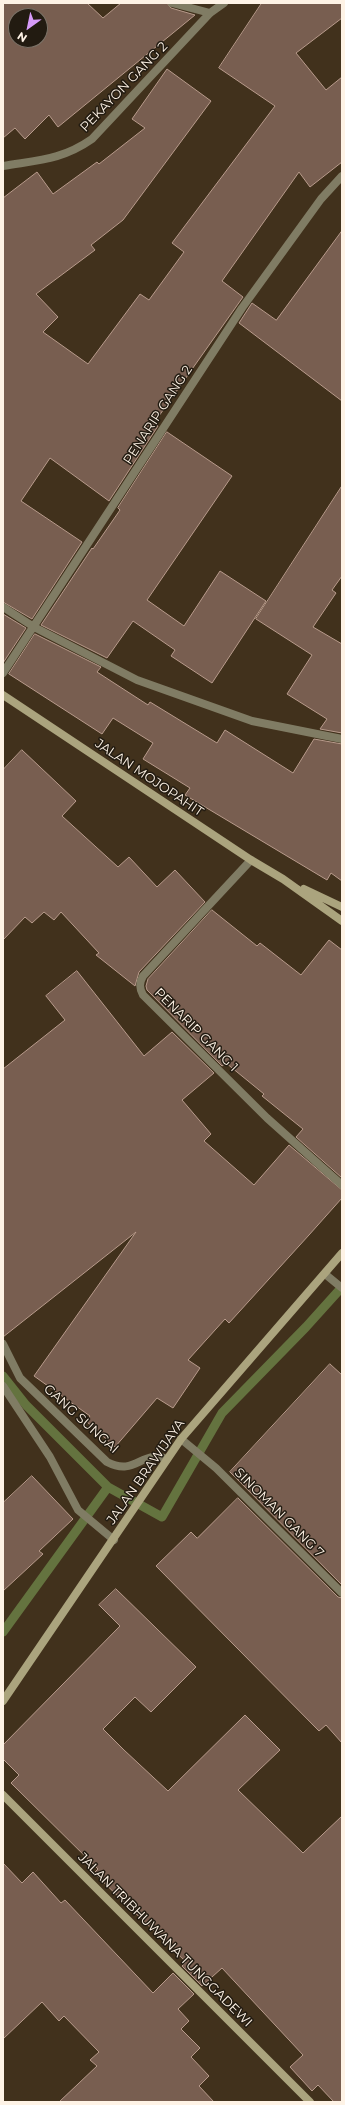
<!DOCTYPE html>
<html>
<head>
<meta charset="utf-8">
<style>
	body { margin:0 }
	#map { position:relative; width:345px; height:2105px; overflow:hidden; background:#41311c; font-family:Montserrat,sans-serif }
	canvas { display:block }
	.frame { position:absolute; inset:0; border:4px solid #fef3e6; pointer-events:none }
	.north { position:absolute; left:8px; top:8px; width:40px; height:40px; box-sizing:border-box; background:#221b11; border:1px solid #7a7166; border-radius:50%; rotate:213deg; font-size:11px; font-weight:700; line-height:16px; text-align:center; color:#fef3e6 }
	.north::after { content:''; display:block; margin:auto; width:14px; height:18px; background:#d79bf9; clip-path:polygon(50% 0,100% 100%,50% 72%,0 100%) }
</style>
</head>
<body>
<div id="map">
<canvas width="345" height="2105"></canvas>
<div class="frame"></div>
<div class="north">N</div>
</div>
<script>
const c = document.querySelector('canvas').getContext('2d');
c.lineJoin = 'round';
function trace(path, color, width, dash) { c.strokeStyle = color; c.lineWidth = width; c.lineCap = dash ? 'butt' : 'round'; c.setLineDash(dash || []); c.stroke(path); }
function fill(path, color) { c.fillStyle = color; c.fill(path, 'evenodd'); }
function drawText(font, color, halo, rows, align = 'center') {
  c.font = font + ' Montserrat,sans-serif'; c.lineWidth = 3; c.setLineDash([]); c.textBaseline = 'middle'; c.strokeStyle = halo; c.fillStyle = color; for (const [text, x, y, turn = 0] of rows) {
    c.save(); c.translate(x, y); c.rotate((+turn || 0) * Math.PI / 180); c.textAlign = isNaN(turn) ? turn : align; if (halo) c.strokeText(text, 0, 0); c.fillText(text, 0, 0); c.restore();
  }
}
trace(new Path2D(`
	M3 1376 26 1405 108 1487 162 1517 222 1413 306 1327 342 1287
	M3 1632 108 1487`), '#64733f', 9);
const building = new Path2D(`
	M3 3H87L103 18 121 3H167L171 8 195 15 58 127 49 115 25 139 15 128 3 138ZM16 16H40V40H16Z
	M262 3H342V18L296 53 326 90 342 77V162L310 187 299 172 222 281 243 297 154 423 158 426 109 501 50 458 21 501 82 542 32 619 3 602V198L37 172 53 194 97 162 99 164 145 128 132 119 167 69 211 101 123 220 91 245 95 250 36 294 58 317 43 332 88 364 140 294 149 300 184 252 172 243 275 106 219 68Z
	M342 231V401L239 323 252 303 276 320Z
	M167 432 232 476 147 600 184 626 220 571 266 601 212 683 171 656 175 650 133 621 107 658 41 625 92 548 93 549 120 510 118 508Z
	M342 486V576L332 590 336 593 313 627 342 644V733L320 729 327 719 287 694 312 655 256 619Z
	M3 614 26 628 3 663Z
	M35 634 101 667 97 672 148 705 150 702 217 743 225 730 293 773 314 739 342 744V881L331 873 327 880 185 795 190 788 143 759 153 743 113 718 102 734 9 674Z
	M22 750 76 801 62 816 118 867 129 857 157 887 175 870 205 902 139 972 135 986 96 955 99 953 61 912 54 920 44 912 32 923 25 917 3 940V770Z
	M212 910 257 946 260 943 301 975 329 940 342 950V1178L296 1137 303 1129 262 1096 264 1094 226 1063 222 1066 147 990 146 986 148 979Z
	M77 971 144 1056 172 1032 214 1073 182 1100 211 1134 204 1141 254 1185 289 1145 342 1190V1198L309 1235 229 1323 225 1319 188 1360 200 1368 173 1408 157 1398 115 1447 86 1421 90 1416 34 1376 136 1232 3 1337V1069L65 1020 46 996Z
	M330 1364 342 1375V1585L230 1472Z
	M32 1476 73 1519 39 1551 43 1554 3 1591V1503Z
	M238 1498 338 1597 342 1598V1743L326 1725 319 1731 156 1566 191 1532 197 1538Z
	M116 1589 196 1667 151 1712 135 1697 103 1729 124 1750 168 1791 245 1715 280 1750 238 1790 303 1853 342 1816V2102H334L318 2085 312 2091 290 2067 303 2055 222 1968 202 1986 182 1966 186 1962 94 1873 98 1869 11 1783 19 1775 3 1759V1745L120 1626 99 1605Z
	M3 1863 22 1883 33 1872 61 1903 65 1900 153 1993 173 1973 194 1994 178 2009 189 2021 181 2029 200 2048 191 2057 209 2076 199 2086 214 2102H59L97 2066 90 2060 99 2052 64 2016 59 2021 42 2002 3 2039Z`);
fill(building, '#785e50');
trace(building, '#b89b8c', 1);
trace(new Path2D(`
	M172 3 210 13
	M3 166C38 160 62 160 92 139L210 13 224 3
	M3 607 34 627 137 680 252 721 342 739
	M3 673 242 308 321 199 342 176
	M251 860 143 976C139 983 139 988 143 995L267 1118 342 1185
	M325 1274 342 1288
	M3 1344 20 1378 107 1462C136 1477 141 1449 167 1459
	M3 1386 50 1457 78 1510 114 1540
	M181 1439 216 1468 342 1593`), '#807c64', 8);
trace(new Path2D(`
	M3 695 251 860 283 879 342 921
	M304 889 342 907
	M3 1701 181 1439 342 1253
	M3 1795 310 2102`), '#aba47e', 8);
drawText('13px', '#fef3e6', '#221b11', [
	["PEKAYON GANG 2",124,87,-46],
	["PENARIP GANG 2",158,415,-57],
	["JALAN MOJOPAHIT",149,778,34],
	["PENARIP GANG 1",196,1030,45],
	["GANG SUNGAI",81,1419,42],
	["JALAN BRAWIJAYA",146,1472,-55],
	["SINOMAN GANG 7",279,1513,45],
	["JALAN TRIBHUWANA TUNGGADEWI",165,1940,45]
]);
</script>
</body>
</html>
